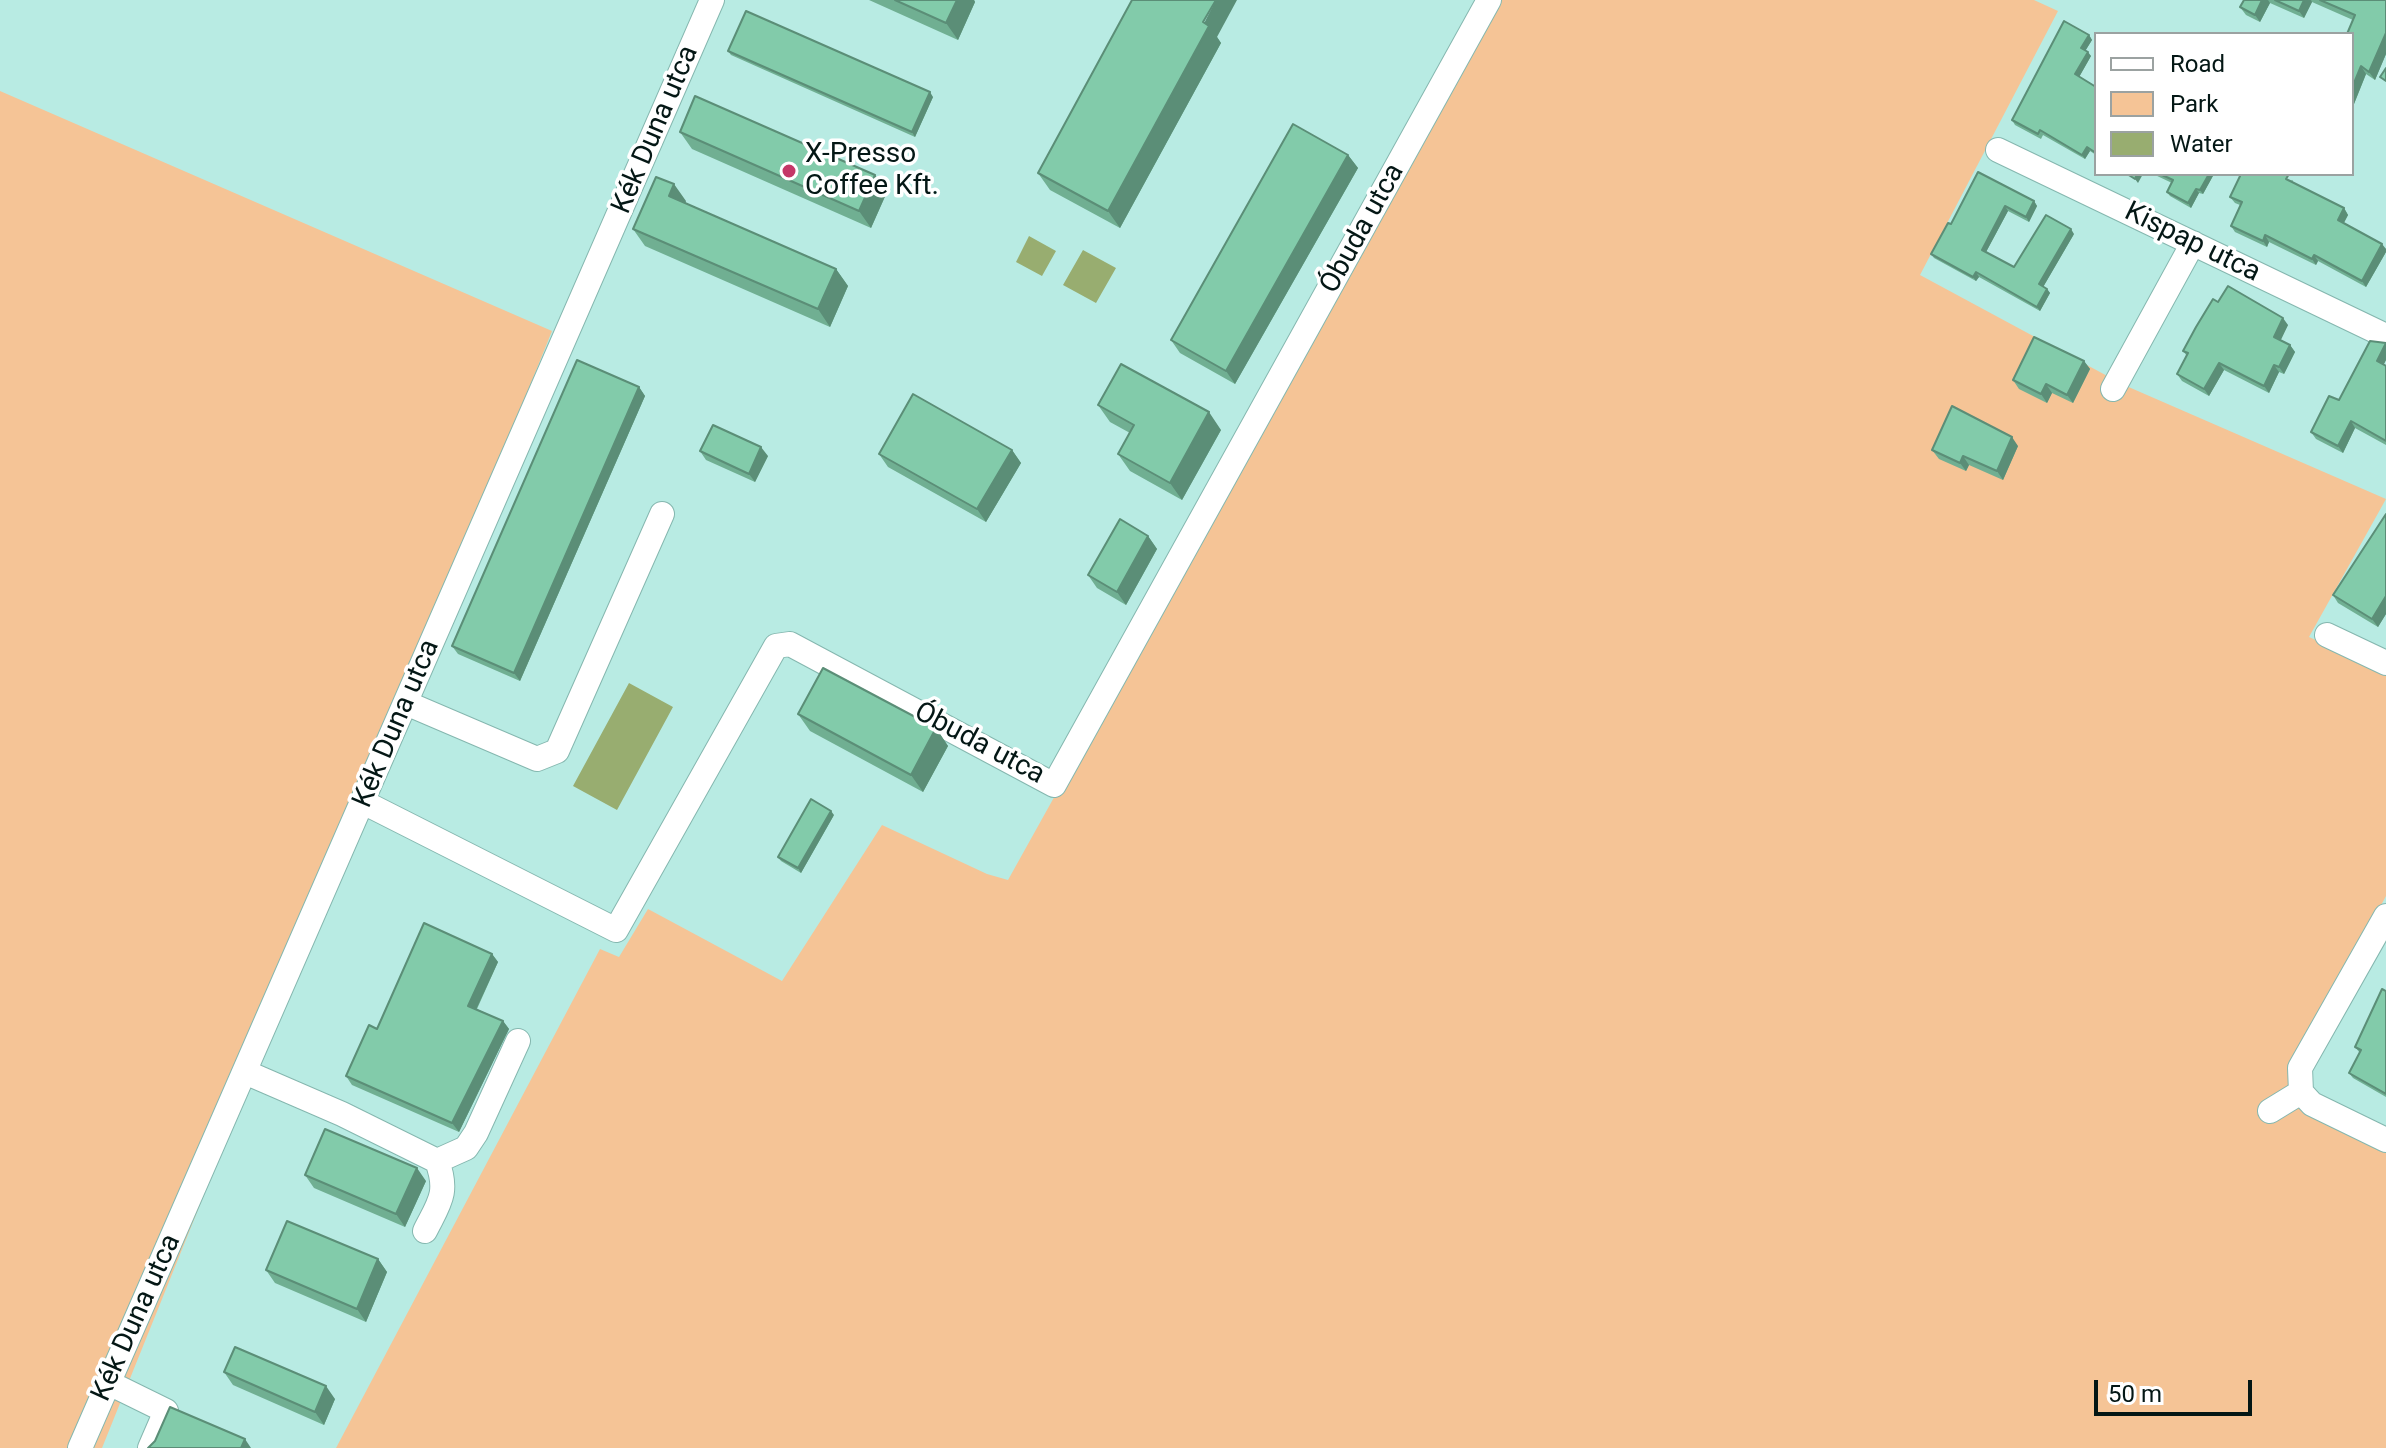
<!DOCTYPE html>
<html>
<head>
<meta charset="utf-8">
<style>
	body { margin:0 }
	#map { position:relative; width:2386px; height:1448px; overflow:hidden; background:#b8ebe3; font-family:Roboto,sans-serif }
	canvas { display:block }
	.legend { position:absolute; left:2094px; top:32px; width:260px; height:144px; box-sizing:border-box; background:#fff; border:2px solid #9ba2a1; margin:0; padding:10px 14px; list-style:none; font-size:24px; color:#041715 }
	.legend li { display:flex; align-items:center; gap:16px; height:40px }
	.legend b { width:40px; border:2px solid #9ba2a1 }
	.scale { position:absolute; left:2094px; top:1380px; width:158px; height:36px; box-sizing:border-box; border:4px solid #041715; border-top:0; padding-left:10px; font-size:24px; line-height:28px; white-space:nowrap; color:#041715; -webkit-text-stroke:6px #fff; paint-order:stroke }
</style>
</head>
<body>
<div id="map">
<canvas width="2386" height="1448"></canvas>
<ul class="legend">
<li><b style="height:10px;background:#fff"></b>Road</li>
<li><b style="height:22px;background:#f5c496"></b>Park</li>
<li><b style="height:22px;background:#98ad70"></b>Water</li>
</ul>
<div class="scale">50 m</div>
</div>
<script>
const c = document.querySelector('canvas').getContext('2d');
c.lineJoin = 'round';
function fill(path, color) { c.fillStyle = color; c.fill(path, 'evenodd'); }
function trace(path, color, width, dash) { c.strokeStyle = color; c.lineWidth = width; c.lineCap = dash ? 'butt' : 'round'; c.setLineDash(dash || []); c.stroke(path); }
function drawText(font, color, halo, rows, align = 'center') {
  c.font = font + ' Roboto,sans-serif'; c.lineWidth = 7; c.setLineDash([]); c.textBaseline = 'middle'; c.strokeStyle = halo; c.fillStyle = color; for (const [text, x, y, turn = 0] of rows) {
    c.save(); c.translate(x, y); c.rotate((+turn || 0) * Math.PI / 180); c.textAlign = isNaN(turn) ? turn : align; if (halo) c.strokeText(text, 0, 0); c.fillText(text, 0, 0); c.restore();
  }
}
fill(new Path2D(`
	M1498 0H2034L2058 11 1920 275 2124 385 2386 499 2309 637 2386 672V896L2290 1074 2386 1149V1448H336L600 949 619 957 648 909 782 981 882 825 987 874 1008 880Z
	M0 91 552 331 102 1448H0Z`), '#f5c496');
fill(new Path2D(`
	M1029 236 1056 251 1042 276 1016 262Z
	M1083 250 1116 268 1096 303 1063 285Z
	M629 683 673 707 617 810 573 786Z`), '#98ad70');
const minor = new Path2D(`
	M1998 150 2386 336
	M2113 389 2193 243
	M2327 635 2386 663
	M406 703 537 759 557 751 662 514
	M363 802 616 930 776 646 790 644 1054 785 1489 0
	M245 1072 342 1114 437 1161C449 1193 439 1203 425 1231
	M2301 1092 2300 1068 2386 916
	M2301 1092 2312 1104 2386 1140
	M2270 1111 2301 1092
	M437 1161 466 1148 476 1133 518 1041
	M109 1383 166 1411 150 1448
	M80 1448 712 0`);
trace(minor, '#85b7af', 26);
trace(minor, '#fff', 24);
fill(new Path2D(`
	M869 0H974L975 2 958 40Z
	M2244 0H2386V54L2375 80 2366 74 2354 104 2352 103 2353 20 2312 2 2304 18 2270 3 2260 22 2246 15 2240 7Z
	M2089 35 2092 40 2085 51 2091 56 2079 77 2096 87V155L2090 151 2085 159 2043 135 2041 139 2015 125 2012 120Z
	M1217 37 1221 43 1120 228 1050 190 1038 173Z
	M728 51 933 97 915 137 731 55Z
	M680 132 875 175 887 192 871 228 692 149Z
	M1348 155 1358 168 1235 384 1180 353 1171 340Z
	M1978 172 2034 201 2037 206 2029 222 2008 211 1986 252 2014 267 2074 234 2043 287 2047 289 2050 293 2040 311 1979 277 1976 281 1934 258 1931 254 1951 224Z
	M2153 174H2214L2203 194 2199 193 2191 208 2170 196 2167 192 2172 183Z
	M2293 180 2292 182 2344 208 2348 215 2344 223 2386 249V252L2366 287 2318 261 2316 265 2269 242 2267 247 2235 232 2231 226 2240 205 2235 203 2230 197Z
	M686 201 685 203 836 269 848 286 830 327 645 246 633 229Z
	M2218 302 2288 325 2280 340 2290 345 2295 352 2284 374 2279 372 2269 393 2224 370 2209 396 2182 381 2177 374 2187 356 2183 351Z
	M2386 343V360L2383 365 2386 366V445L2355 428 2343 453 2316 439 2311 432 2339 400Z
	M2084 361 2090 369 2073 403 2052 393 2047 403 2019 389 2013 380Z
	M639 387 645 396 520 681 458 654 452 646Z
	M1098 405 1221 430 1182 500 1130 471 1118 454 1130 433 1110 422Z
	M2018 446 2003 480 1969 465 1966 471 1939 459 1932 450Z
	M1012 450 1021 463 986 522 888 467 879 454Z
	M700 451 768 456 755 482 706 460Z
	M2386 514V614L2378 627 2338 603 2333 595Z
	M1148 536 1157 549 1126 605 1097 588 1088 575Z
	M798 714 936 728 948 746 923 792 810 731Z
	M834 815 801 873 781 861 778 857Z
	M492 954 498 962 477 1009 503 1021 509 1029 459 1132 352 1085 346 1076 377 1029Z
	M2386 991V1097L2353 1078 2349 1073 2360 1053 2355 1047Z
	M305 1175 426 1181 405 1227 314 1188Z
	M378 1259 387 1272 366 1322 275 1283 266 1270Z
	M224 1372 335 1399 324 1425 233 1385Z`), '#70af92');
fill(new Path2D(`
	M957 0H974L975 2 958 40 946 23Z
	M1216 0H1237L1217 37 1221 43 1120 228 1108 211Z
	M2262 0H2268L2270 3 2260 22 2255 15Z
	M2304 0H2311L2312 2 2304 18 2299 11Z
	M2386 33V54L2375 80 2369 72Z
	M2089 35 2092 40 2084 53 2081 48Z
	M2088 52 2091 56 2078 79 2075 74Z
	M2361 66 2366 74 2354 104 2352 101V88Z
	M930 92 933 97 915 137 912 132Z
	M2087 147 2090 151 2085 159 2082 155Z
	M1348 155 1358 168 1235 384 1226 371Z
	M2137 174H2143L2138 183 2135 179Z
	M2209 174H2214L2203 194 2200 190Z
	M875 175 887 192 871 228 859 211Z
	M674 184 686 201 681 213 669 196Z
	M2196 189 2199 193 2191 208 2188 203Z
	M2034 201 2037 206 2029 222 2026 217Z
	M2005 206 2008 211 1985 254 1982 250Z
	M2344 208 2348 215 2342 226 2338 220Z
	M2071 229 2074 234 2042 289 2039 284Z
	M2265 235 2269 242 2267 247 2263 241Z
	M2382 244 2386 249V252L2366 287 2362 281Z
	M2314 255 2318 261 2316 265 2312 259Z
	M836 269 848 286 830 327 818 309Z
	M1976 272 1979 277 1976 281 1973 277Z
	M2047 289 2050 293 2040 311 2037 307Z
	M2283 318 2288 325 2279 344 2274 337Z
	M2386 344V360L2382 368 2377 361Z
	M2290 345 2295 352 2284 374 2279 367Z
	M2084 361 2090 369 2073 403 2067 395Z
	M2219 363 2224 370 2209 396 2204 389Z
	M2274 365 2279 372 2269 393 2264 386Z
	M2046 384 2052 393 2047 403 2041 394Z
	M639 387 645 396 520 681 514 673Z
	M1209 412 1221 430 1182 500 1170 483Z
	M2351 421 2355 428 2343 453 2338 446Z
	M2012 437 2018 446 2003 480 1997 471Z
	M761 447 768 456 755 482 749 474Z
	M1012 450 1021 463 986 522 977 509Z
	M1963 456 1969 465 1966 471 1960 463Z
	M1148 536 1157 549 1126 605 1117 592Z
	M2386 596V614L2378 627 2372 619Z
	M936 728 948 746 923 792 911 775Z
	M831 811 834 815 801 873 798 868Z
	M492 954 498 962 474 1014 468 1006Z
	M503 1021 509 1029 459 1132 452 1123Z
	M417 1168 426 1181 405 1227 396 1214Z
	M378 1259 387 1272 366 1322 357 1309Z
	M326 1386 335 1399 324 1425 315 1412Z
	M245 1439 251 1448H241Z`), '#5b8e77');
const building = new Path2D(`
	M895 0H957L946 23Z
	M1132 0H1216L1203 22 1209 26 1108 211 1038 173Z
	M2244 0H2262L2255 15 2240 7Z
	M2275 0H2304L2299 11Z
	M2320 0H2386V33L2369 72 2361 66 2352 88V34H2347L2355 15Z
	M746 11 930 92 912 132 728 51Z
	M2064 21 2089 35 2081 48 2088 52 2075 74 2096 87V153L2087 147 2082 155 2040 130 2038 134 2012 120Z
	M2386 68V81L2380 77Z
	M695 96 875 175 859 211 680 132Z
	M1293 124 1348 155 1226 371 1171 340Z
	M1978 172 2034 201 2026 217 2005 206 1982 250 2014 267 2046 215 2071 229 2039 284 2047 289 2037 307 1976 272 1973 277 1931 254 1948 223 1951 224Z
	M2127 174H2137L2135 179Z
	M2160 174H2209L2200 190 2196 189 2188 203 2167 192 2173 180Z
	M2241 174H2289L2286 179 2344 208 2338 220 2382 244 2362 281 2314 255 2312 259 2265 235 2263 241 2231 226 2242 202 2230 197Z
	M656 177 674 184 669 196 836 269 818 309 633 229Z
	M2228 286 2283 318 2274 337 2290 345 2279 367 2274 365 2264 386 2219 363 2204 389 2177 374 2188 353 2183 351 2196 327 2213 299 2218 302Z
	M2034 337 2084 361 2067 395 2046 384 2041 394 2013 380Z
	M2370 341 2386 343 2377 361 2386 366V441L2351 421 2338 446 2311 432 2329 396 2339 400Z
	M577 360 639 387 514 673 452 646Z
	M1121 364 1209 412 1170 483 1118 454 1134 425 1098 405Z
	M913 394 1012 450 977 509 879 454Z
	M1952 406 2012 437 1997 471 1963 456 1960 463 1932 450Z
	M713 425 761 447 749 474 700 451Z
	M2386 514V596L2372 619 2333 595Z
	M1120 519 1148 536 1117 592 1088 575Z
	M823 668 936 728 911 775 798 714Z
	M811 799 831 811 798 868 778 857Z
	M424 923 492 954 468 1006 503 1021 452 1123 346 1076 369 1025 377 1029Z
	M2382 989 2386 991V1094L2349 1073 2361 1050 2355 1047Z
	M325 1129 417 1168 396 1214 305 1175Z
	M287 1221 378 1259 357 1309 266 1270Z
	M235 1347 326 1386 315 1412 224 1372Z
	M170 1407 245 1439 241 1448H148L155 1441Z`);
fill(building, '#82cbaa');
trace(building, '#5b8e77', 2);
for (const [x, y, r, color] of [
	[789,171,8,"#c43767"]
]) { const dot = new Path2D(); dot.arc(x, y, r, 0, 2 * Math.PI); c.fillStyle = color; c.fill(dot); trace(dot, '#fff', 3); }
drawText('28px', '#041715', '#fff', [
	["Kék Duna utca",656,130,-67],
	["Óbuda utca",1363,229,-61],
	["Kispap utca",2192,243,26],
	["Kék Duna utca",397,724,-67],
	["Óbuda utca",979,744,28],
	["Kék Duna utca",137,1318,-66]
]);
drawText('28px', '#041715', '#fff', [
	["X-Presso",805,155],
	["Coffee Kft.",805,187]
], 'left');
</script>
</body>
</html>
